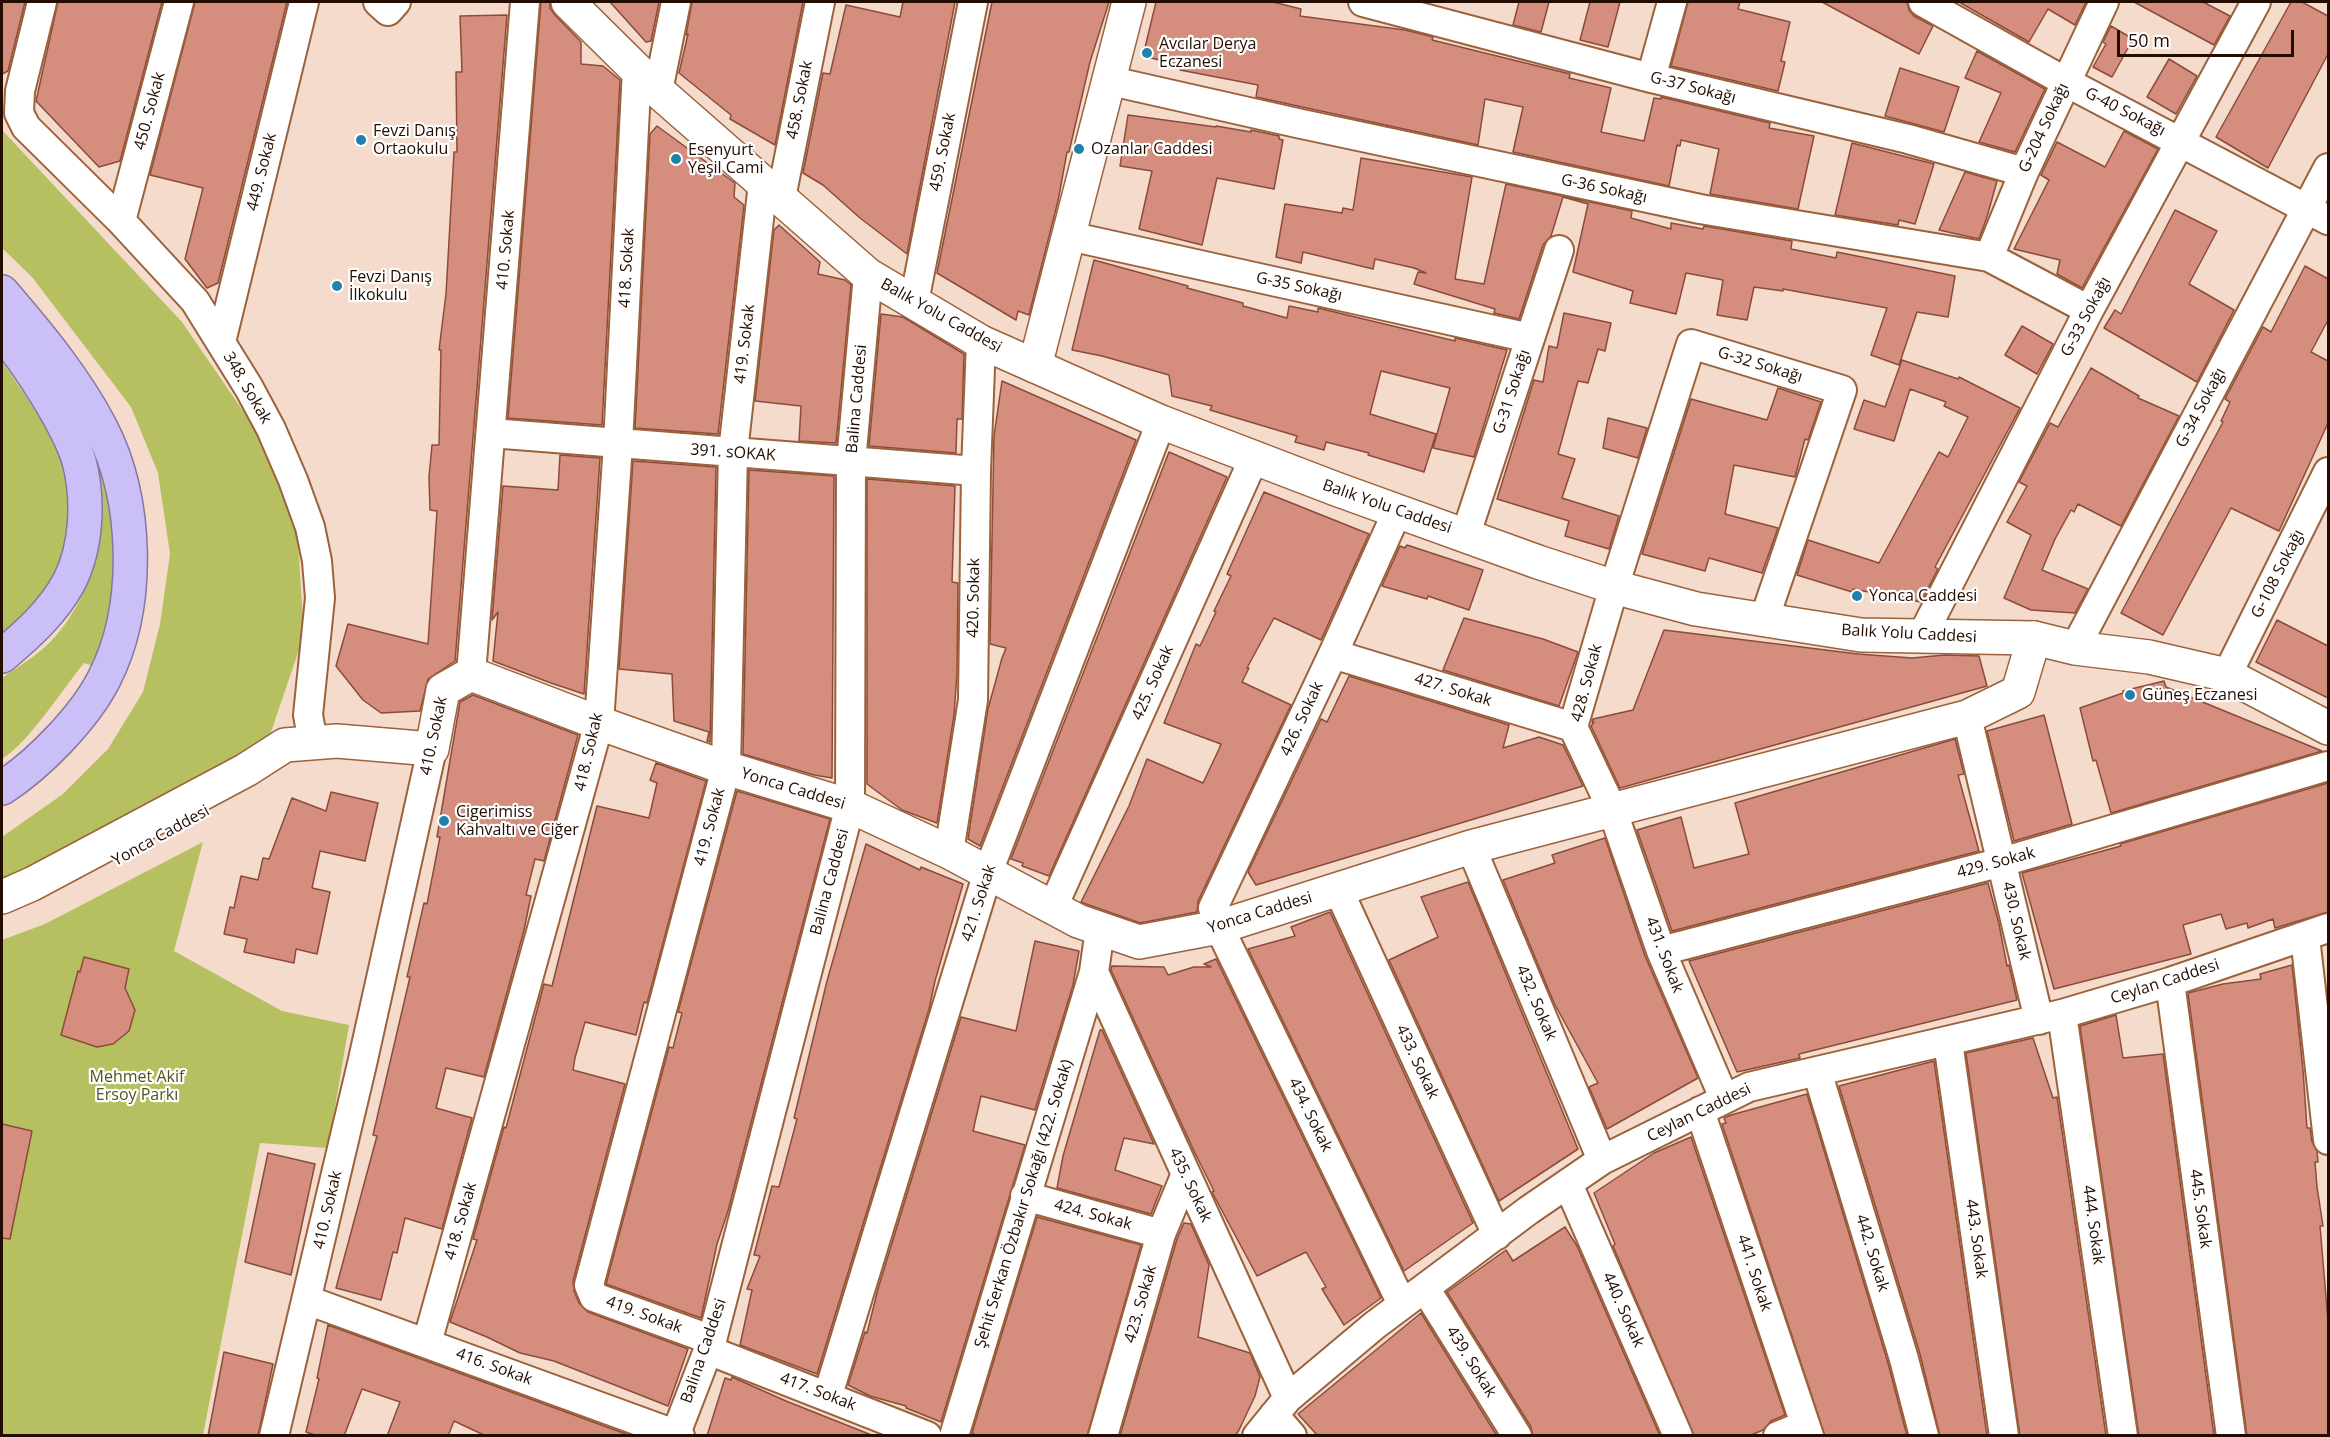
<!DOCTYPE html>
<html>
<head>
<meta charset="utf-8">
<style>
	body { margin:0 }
	#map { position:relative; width:2330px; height:1437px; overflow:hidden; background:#f5dbcb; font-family:"Open Sans",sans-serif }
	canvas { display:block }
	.frame { position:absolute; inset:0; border:3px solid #230d01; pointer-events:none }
	.scale { position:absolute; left:2117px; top:30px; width:177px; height:27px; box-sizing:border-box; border:3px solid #230d01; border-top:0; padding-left:8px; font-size:18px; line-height:21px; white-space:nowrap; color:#230d01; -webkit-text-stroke:4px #fff; paint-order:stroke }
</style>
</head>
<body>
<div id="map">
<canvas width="2330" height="1437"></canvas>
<div class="frame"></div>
<div class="scale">50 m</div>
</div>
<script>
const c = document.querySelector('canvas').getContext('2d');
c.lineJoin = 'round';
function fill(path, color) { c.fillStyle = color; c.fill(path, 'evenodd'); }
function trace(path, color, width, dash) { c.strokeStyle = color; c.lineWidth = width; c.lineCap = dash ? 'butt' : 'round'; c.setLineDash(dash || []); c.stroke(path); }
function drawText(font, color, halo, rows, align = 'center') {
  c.font = font + ' "Open Sans",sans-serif'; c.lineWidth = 4.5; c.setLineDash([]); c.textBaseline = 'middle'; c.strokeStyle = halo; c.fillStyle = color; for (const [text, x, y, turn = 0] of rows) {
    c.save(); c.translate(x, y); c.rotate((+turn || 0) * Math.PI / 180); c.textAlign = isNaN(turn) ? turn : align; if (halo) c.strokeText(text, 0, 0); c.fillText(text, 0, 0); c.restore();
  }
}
fill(new Path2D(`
	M2 130 182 322 252 424 297 526 304 635 271 732 253 749 2 882V837L63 794 108 749 143 692 160 624 170 554 158 473 131 407 32 277 2 248Z
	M2 361C21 391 46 422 60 455 82 506 66 570 30 610 21 619 11 626 2 634Z
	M103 469 116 533 113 609 94 666 84 663C63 689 28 743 2 759V678C16 668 33 658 46 646 73 621 92 581 98 545 102 522 96 495 93 472Z
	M203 842 174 951 282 1011 349 1025 328 1148 260 1143 203 1435 2 1436V940L45 924Z`), '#b7c060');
const building = new Path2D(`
	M2 2H25L8 71 2 74Z
	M58 2H162L120 161 99 167 36 101Z
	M195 2H287L218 283 207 288 185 259 203 188 150 175Z
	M541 2H550V8L555 15 581 42V64L603 66 620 80 602 425 508 418Z
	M610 2H659L651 41 646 42Z
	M692 2H803L775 145 730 119 731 115 679 73 688 34 686 35Z
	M903 2H955L907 254 860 218 823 185 803 173 823 73 830 74 846 5 900 17Z
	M992 2H1109L1090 62 1069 152H1067L1058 201 1029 315 1018 311 1016 320 937 273Z
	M1156 2H1273L1301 9 1300 16 1405 30 1433 37 1432 40 1570 74 1569 78 1611 88 1601 132 1644 141 1654 98 1661 99V97L1770 123 1769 128 1814 136 1798 209 1710 194 1719 149 1681 140 1680 146 1677 145 1669 186 1513 152 1523 107 1485 99 1478 145 1256 97 1258 85 1180 70V65L1143 56Z
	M1519 2H1549L1541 32 1513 25Z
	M1590 2H1620L1608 47 1580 40Z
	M1688 2H1740L1738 9 1790 22 1781 61 1785 62 1778 91 1671 66Z
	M1822 2H1907L1909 10 1914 16 1933 26 1919 54Z
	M1959 2H2086L2075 25 2048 9 2029 42Z
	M2134 2H2203L2230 16 2214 45Z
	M2291 2H2302L2328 16V54L2268 168 2216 137Z
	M507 15 455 661 428 679 420 711 381 713 363 700 336 666 348 624 428 644 437 511 430 510 429 477 432 445H439L441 350H439L446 294 454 152H457L456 72H462L460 16Z
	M2111 26 2133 39 2112 77 2093 67 2106 44 2103 42Z
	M1977 51 2045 89 2015 152 1979 142 2001 93 1965 78Z
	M2169 59 2197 76 2176 114 2147 97Z
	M1900 68 1959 87 1944 132 1885 116Z
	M1128 115 1216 127V126L1251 132V130L1279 136V139L1283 140 1274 189 1217 178 1202 245 1139 229 1152 171 1120 166Z
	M657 126 735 183 734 197 744 205 718 434 635 428 650 134Z
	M2124 131 2158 149 2082 288 2057 274 2060 260 2014 249 2049 180 2041 175 2057 142 2105 167Z
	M1852 143 1934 164 1915 224 1899 220 1898 225 1835 215Z
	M1361 158 1472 177 1455 279 1484 284 1506 184 1632 211 1631 218 1671 229V223L1703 229 1704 226 1792 241 1791 249 1836 258 1837 252 1955 276 1948 317 1917 312 1899 365 1871 355 1887 308 1783 289V291L1754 287 1747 320 1717 315 1723 280 1686 273 1676 314 1630 303 1633 291 1573 272 1588 204 1563 197 1551 236 1543 245 1519 319 1494 313 1495 309 1414 284 1418 272 1426 273 1414 268 1375 259 1373 269 1303 252 1301 263 1276 257 1285 204 1342 213 1343 208 1353 210Z
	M1965 172 1997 181 1987 217 1979 239 1939 230Z
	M2175 210 2217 231 2189 284 2234 310 2197 382 2104 328 2115 310 2121 314Z
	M779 225 820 262 818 274 845 280 851 285 836 443 799 441 801 406 755 401 774 230Z
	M1094 260 1188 286 1187 288 1243 303V306L1287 318 1289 306 1318 312V308L1455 341V338L1507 350 1474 457 1433 448 1450 388 1381 371 1370 414 1436 434 1424 472 1368 455 1369 453 1326 442 1324 450 1295 442 1297 436 1210 410 1212 406 1172 396 1169 375 1102 356 1072 350Z
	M2305 266 2328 279V320L2311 352 2328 361V423L2279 531 2231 508 2163 635 2121 613 2223 422 2221 421 2230 402 2225 399 2263 327 2271 332Z
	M1564 313 1611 323 1605 351 1598 349 1588 383 1578 381 1558 454 1575 459 1562 498 1619 516 1609 549 1565 536 1569 521 1497 499 1534 380 1543 382 1549 346 1557 348Z
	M881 314 903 317 964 354 962 419H957L956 453 869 446Z
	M2022 326 2053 344 2037 374 2005 355Z
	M1902 360 1958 379 1959 377 2020 408 1935 567 1938 569 1921 602 1853 589 1852 592 1797 575 1808 540 1879 563 1939 452 1948 457 1968 417 1944 406 1946 402 1910 389 1894 441 1854 429 1864 400 1885 407Z
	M2091 368 2139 396 2138 398 2179 416 2121 526 2078 504 2074 512 2071 510 2055 539 2042 570 2088 589 2075 613 2031 610 2004 598 2031 535 2007 522 2027 486 2019 482 2050 423 2058 427Z
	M1002 381 1136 440 980 846 968 839 988 709 1002 658 1006 648 990 644 994 436Z
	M1778 388 1821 402 1808 440 1805 439 1795 477 1734 465 1725 514 1778 528 1762 573 1709 558 1705 571 1642 554 1691 399 1767 420Z
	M1608 418 1647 428 1638 458 1603 448Z
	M1169 452 1227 477 1049 876 1022 866 1023 863 1011 859Z
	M560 455 600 458 584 694 551 683 493 661 498 612 492 620 503 486 558 490Z
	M633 461 716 467 710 742 707 741 709 732 674 721 672 674 619 669Z
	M749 470 834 476 832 778 814 775 743 754Z
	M867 479 955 486 952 582 958 583 957 673 954 715 937 823 902 810 867 784Z
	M1264 492 1369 534 1321 640 1274 618 1247 668H1249L1242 682 1291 705 1198 901 1197 912 1140 923 1086 904 1081 902 1129 806 1147 759 1203 783 1219 749 1221 744 1164 723 1196 644 1200 646 1216 612 1214 611 1231 576 1227 574Z
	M1407 545 1483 570 1469 610 1428 596 1427 599 1382 586 1400 546 1405 548Z
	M1464 618 1543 639 1578 652 1559 706 1443 670Z
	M2277 620 2328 646V698L2256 662Z
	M1664 630 1858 654 1912 658 1945 655 1979 656 1987 686 1620 788 1591 726 1594 722H1592L1593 719 1633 710Z
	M1349 676 1509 725 1503 748 1539 737 1563 745 1583 786 1256 885 1248 872 1321 719 1327 722Z
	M2164 681 2166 687 2322 751 2111 813 2096 760 2093 761 2080 708 2123 693V691Z
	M473 695 578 735 544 861 535 859 526 895 531 896 524 930 484 1077 446 1068 436 1108 472 1118 442 1229 405 1218 397 1253 393 1252 381 1300 336 1288 377 1136 373 1135 410 977H407L424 903 427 904 440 837H437L460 702Z
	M2044 715 2072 824 2014 841 1987 731Z
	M1955 739 1964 774 1958 775 1979 851 1672 931 1637 830 1681 817 1694 868 1749 854 1735 803Z
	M656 763 706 781 647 1003 644 1002 636 1035 585 1022 575 1058 573 1070 625 1084 573 1281 574 1291 579 1303 588 1312 688 1349 668 1406 554 1361 520 1353 487 1337 450 1322 477 1240 473 1239 504 1127 506 1128 544 984 552 986 597 806 649 818 657 783 650 780Z
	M2328 783V912L2275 928 2273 919 2248 928 2247 923 2226 929 2221 914 2183 925 2191 954 2054 989 2022 873 2121 846 2120 844Z
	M737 791 830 819 728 1211 717 1244 701 1318 606 1284 669 1047 673 1048 682 1013 678 1012Z
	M331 792 378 803 365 861 320 851 312 888 330 892 317 954 296 949 294 963 244 952 247 939 224 934 230 907 234 908 241 876 258 880 263 858 269 859 292 798 326 811Z
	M1605 838 1645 956 1698 1078 1607 1129 1589 1087 1598 1083 1554 1003 1503 880 1555 863 1552 855Z
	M866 844 920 870 921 867 963 884 935 981 929 1009 817 1374 740 1345 752 1290 747 1289 760 1256 754 1255 772 1186 779 1187 797 1119 794 1118 827 981Z
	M1468 882 1578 1149 1499 1201 1389 960 1438 937 1421 897Z
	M1988 883 1999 924 2007 966 2009 965 2017 1000 1799 1054 1800 1058 1737 1072 1689 961Z
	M1330 912 1473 1223 1404 1271 1248 949 1295 936 1291 927Z
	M1035 941 1079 951 1073 985 1035 1110 981 1096 973 1131 1025 1145 941 1422 906 1408V1406L870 1396 848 1385 865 1332 867 1333 878 1289 961 1017 1016 1031Z
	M84 957 129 969 125 988 135 1010 129 1031 113 1044 97 1047 61 1035 78 971 80 972Z
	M1216 959 1381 1298 1344 1325 1322 1289 1326 1287 1306 1252 1257 1276 1212 1192 1214 1191 1194 1151 1111 970 1112 966 1164 967 1168 975 1194 967H1211L1204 964Z
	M2292 965 2303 1070 2307 1128H2310L2312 1142 2317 1151 2318 1162H2315L2317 1187 2323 1226H2320L2328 1321V1436H2247L2188 993 2223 984 2261 979 2260 974Z
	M2116 1015 2123 1058 2163 1054 2214 1436H2139L2080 1026Z
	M1100 1030H1102L1154 1144 1124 1138 1115 1170 1162 1186 1151 1214 1057 1188 1063 1156Z
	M2033 1038 2053 1098 2057 1097 2106 1436H2020L1966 1053Z
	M1934 1061 1987 1436H1940L1920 1354 1839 1086Z
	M1807 1094 1888 1363 1907 1436H1825L1722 1124 1726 1123 1724 1118 1731 1115Z
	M2 1124 32 1131 10 1239 2 1238Z
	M1691 1137 1785 1415 1771 1421 1763 1430 1749 1436H1694L1613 1246 1615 1244 1594 1193 1654 1153Z
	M268 1153 315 1164 291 1275 245 1262Z
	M1037 1217 1141 1245 1087 1436H977L972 1433Z
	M1184 1223 1191 1224 1209 1265 1198 1337 1250 1353 1260 1377 1255 1396 1239 1430 1235 1436H1120L1177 1239Z
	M1565 1227 1577 1246 1660 1436H1533L1531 1427 1447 1292 1506 1250 1513 1261Z
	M1421 1313 1497 1436H1318L1298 1414Z
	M328 1325 626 1434V1436H486L454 1421 448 1436H387L400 1402 362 1389 344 1436H318L306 1432 319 1379 317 1378Z
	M224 1352 273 1364 258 1436H208Z
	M732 1377 786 1401 874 1436H707L725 1378 731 1380Z`);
fill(building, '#d58e7d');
trace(building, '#8b4b3c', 1.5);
const minor = new Path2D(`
	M42 2 20 91 19 113 26 127 121 221 195 301 249 388 271 429 293 480 310 527 317 561 320 598 308 715 313 742
	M378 2 388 11 396 2
	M1363 2 1651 78 1908 139 2024 172
	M1923 2 2066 82 2328 220
	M1651 78 1672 2
	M1111 81 1297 123 1700 209 1989 257 2089 310
	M658 91 676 2
	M781 198 820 2
	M121 221 179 2
	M1069 236 1530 338
	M1989 257 2024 172 2104 2
	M914 302 973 2
	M221 342 304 2
	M491 433 976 471
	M1397 512 1333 654 1213 908 1219 927 1402 1304
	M1466 534 1559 250
	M1922 636 2089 310 2256 2
	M2075 648 2328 168
	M1333 654 1573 727
	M471 674 525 2
	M2227 675 2328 472
	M1967 717 2039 1020
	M1471 847 1602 1160
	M949 852 973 700 976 471 981 342
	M1338 889 1497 1235
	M1052 909 1254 458
	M2305 937 2328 1140
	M1661 951 2002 862 2328 766
	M1094 972 1288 1398
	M2170 982 2231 1436
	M2062 1014 2123 1436
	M1948 1042 2004 1436
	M1817 1071 1904 1359 1924 1436
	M1724 1098 1661 951 1612 809 1573 727 1614 587 1691 344 1842 390 1764 620
	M1700 1111 1809 1436
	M1568 1184 1678 1436
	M1025 1196 1161 1234
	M1425 1288 1517 1436
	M307 1300 680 1436
	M712 1340 594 1297 589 1285 726 768 733 452 763 183
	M427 1343 599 723 618 444 637 69
	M708 1350 927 1436
	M828 1395 988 872 1161 422
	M1274 1415 1292 1436
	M274 1436 362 1064 432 749
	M675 1436 712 1340 850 806 851 462 868 275
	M954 1436 1094 972 1100 929
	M1103 1436 1161 1234 1185 1176
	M1257 1436 1288 1398 1375 1325 1529 1210 1602 1160 1749 1087 2062 1014 2170 982 2328 928
	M1778 1436 1805 1425`);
const tertiary = new Path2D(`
	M1035 366 1129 2
	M2 897 32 884 246 770 285 745 337 741 432 749 443 690 471 674 599 723 726 768 850 806 949 852 1078 921 1139 942 1219 927 1471 847 1967 717 2018 692 2034 638`);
const secondary = new Path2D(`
	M568 2 658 91 868 275 981 342 1161 422 1336 489 1538 562 1614 587 1696 609 1861 635 2034 638 2075 648 2149 657 2227 675 2328 728`);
const trunk = new Path2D(`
	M2 292C38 334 75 378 101 428 138 500 141 607 104 679 84 718 38 765 2 788
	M2 332C27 362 68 424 79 461 89 499 87 547 69 582 53 612 27 635 2 656`);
trace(minor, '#9b623b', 32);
trace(tertiary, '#9b623b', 36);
trace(secondary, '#9b623b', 36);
trace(trunk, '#87769f', 36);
trace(minor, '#fff', 28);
trace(tertiary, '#fff', 33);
trace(secondary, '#fff', 33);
trace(trunk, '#cabff6', 33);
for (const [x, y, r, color] of [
	[1147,53,6,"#2081ac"],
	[361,140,6,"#2081ac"],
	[1079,149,6,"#2081ac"],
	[676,159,6,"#2081ac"],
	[337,286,6,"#2081ac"],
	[1857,596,6,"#2081ac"],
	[2130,695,6,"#2081ac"],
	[444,821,6,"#2081ac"]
]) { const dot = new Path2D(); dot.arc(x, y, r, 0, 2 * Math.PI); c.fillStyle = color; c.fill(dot); trace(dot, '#fff', 2); }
drawText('16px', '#230d01', '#fff', [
	["Avcılar Derya",1159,44],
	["Eczanesi",1159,62],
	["Fevzi Danış",373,131],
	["Ortaokulu",373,149],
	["Ozanlar Caddesi",1091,149],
	["Esenyurt",688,150],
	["Yeşil Cami",688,168],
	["Fevzi Danış",349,277],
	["İlkokulu",349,295],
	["Yonca Caddesi",1869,596],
	["Güneş Eczanesi",2142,695],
	["Cigerimiss",456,812],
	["Kahvaltı ve Ciğer",456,830]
], 'left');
drawText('16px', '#230d01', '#fff', [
	["G-37 Sokağı",1693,88,14],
	["458. Sokak",800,100,-79],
	["450. Sokak",150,111,-75],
	["G-40 Sokağı",2125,112,27],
	["G-204 Sokağı",2044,128,-65],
	["459. Sokak",943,152,-79],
	["449. Sokak",262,172,-76],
	["G-36 Sokağı",1604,189,12],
	["410. Sokak",506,250,-85],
	["418. Sokak",627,268,-87],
	["G-35 Sokağı",1299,287,12],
	["Balık Yolu Caddesi",941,316,29],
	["G-33 Sokağı",2086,317,-62],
	["419. Sokak",745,344,-83],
	["G-32 Sokağı",1760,365,17],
	["348. Sokak",247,388,60],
	["G-31 Sokağı",1512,392,-72],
	["Balina Caddesi",857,399,-85],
	["G-34 Sokağı",2201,408,-62],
	["391. sOKAK",733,453,4],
	["Balık Yolu Caddesi",1387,507,19],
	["G-108 Sokağı",2278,574,-63],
	["420. Sokak",974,598,-89],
	["Balık Yolu Caddesi",1909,634,3],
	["425. Sokak",1153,683,-66],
	["428. Sokak",1587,683,-75],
	["427. Sokak",1453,690,17],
	["426. Sokak",1302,719,-65],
	["410. Sokak",434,736,-78],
	["418. Sokak",589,752,-77],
	["Yonca Caddesi",793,789,17],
	["419. Sokak",710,827,-75],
	["Yonca Caddesi",161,836,-29],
	["429. Sokak",1996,863,-15],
	["Balina Caddesi",830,882,-75],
	["421. Sokak",979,903,-72],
	["Yonca Caddesi",1260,913,-17],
	["430. Sokak",2016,921,77],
	["431. Sokak",1664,955,69],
	["Ceylan Caddesi",2165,982,-18],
	["432. Sokak",1536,1003,67],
	["433. Sokak",1417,1062,65],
	["Ceylan Caddesi",1699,1113,-26],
	["434. Sokak",1310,1115,64],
	["435. Sokak",1190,1185,65],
	["Şehit Serkan Özbakır Sokağı (422. Sokak)",1024,1204,-73],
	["445. Sokak",2200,1209,82],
	["410. Sokak",328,1210,-77],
	["424. Sokak",1093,1215,15],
	["418. Sokak",461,1221,-74],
	["444. Sokak",2093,1225,82],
	["443. Sokak",1976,1239,82],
	["442. Sokak",1872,1253,73],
	["441. Sokak",1754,1273,72],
	["423. Sokak",1141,1304,-74],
	["440. Sokak",1623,1310,66],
	["419. Sokak",644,1315,20],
	["Balina Caddesi",704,1351,-71],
	["439. Sokak",1471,1362,58],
	["416. Sokak",494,1367,20],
	["417. Sokak",818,1392,21]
]);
drawText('16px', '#50551c', '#fff', [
	["Mehmet Akif",137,1077],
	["Ersoy Parkı",137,1095]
]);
</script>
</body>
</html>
